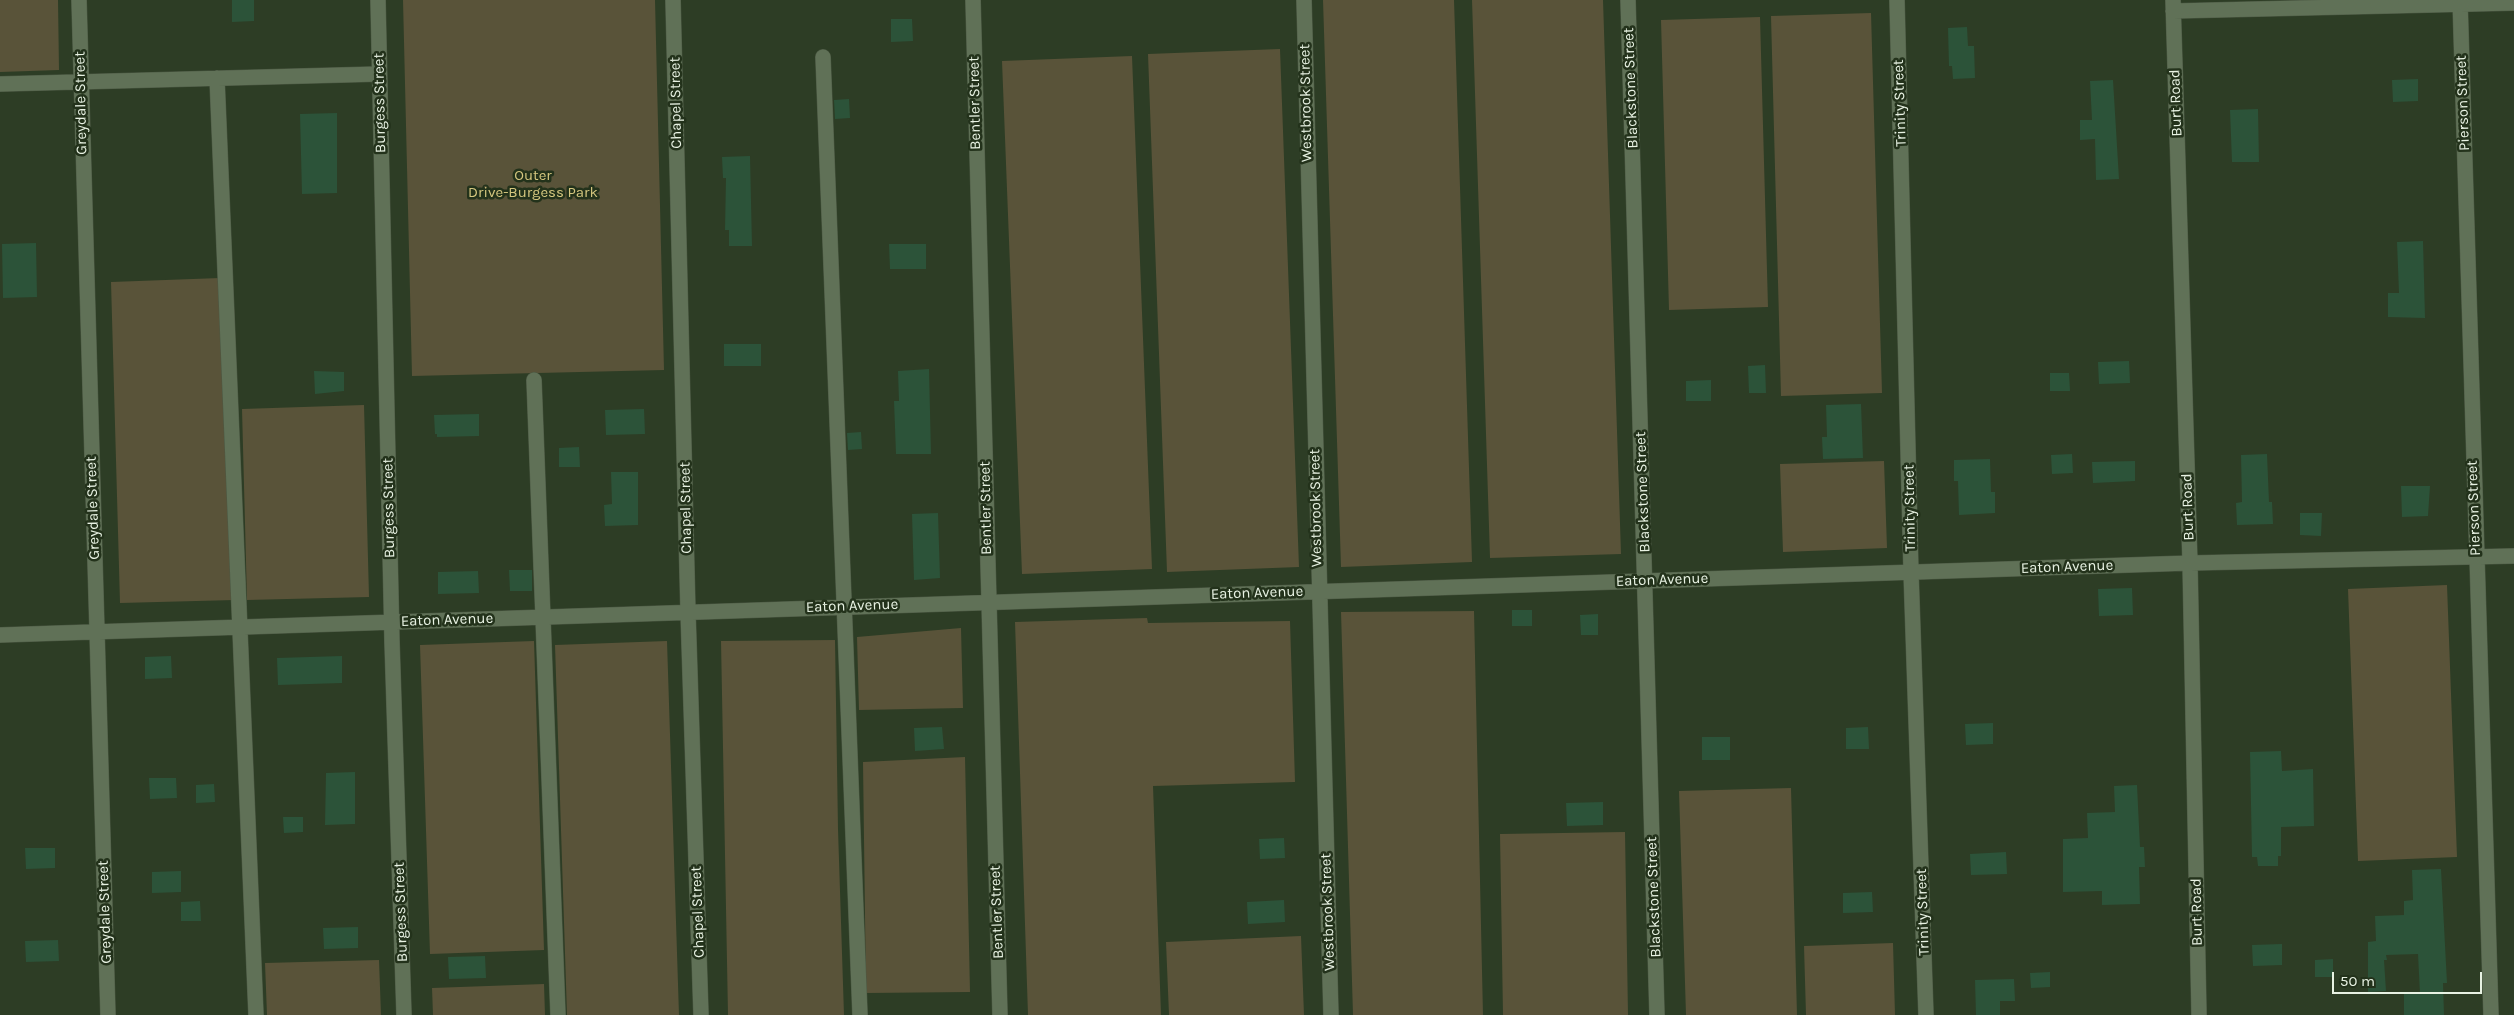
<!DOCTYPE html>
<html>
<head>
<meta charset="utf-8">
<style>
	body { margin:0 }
	#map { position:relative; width:2514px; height:1015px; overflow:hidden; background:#2d3d25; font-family:Karla,sans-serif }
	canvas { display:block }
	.scale { position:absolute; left:2332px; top:972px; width:150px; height:22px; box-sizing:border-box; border:2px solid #e8f2e3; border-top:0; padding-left:6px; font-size:15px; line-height:18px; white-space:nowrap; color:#e8f2e3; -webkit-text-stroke:4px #23321b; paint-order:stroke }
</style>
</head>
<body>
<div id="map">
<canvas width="2514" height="1015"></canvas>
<div class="scale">50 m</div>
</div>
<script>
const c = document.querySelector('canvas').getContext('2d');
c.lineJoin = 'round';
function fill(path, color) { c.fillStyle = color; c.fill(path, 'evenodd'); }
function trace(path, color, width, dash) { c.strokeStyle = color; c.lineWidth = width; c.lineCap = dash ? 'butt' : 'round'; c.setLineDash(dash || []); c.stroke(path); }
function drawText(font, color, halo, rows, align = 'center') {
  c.font = font + ' Karla,sans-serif'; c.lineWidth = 5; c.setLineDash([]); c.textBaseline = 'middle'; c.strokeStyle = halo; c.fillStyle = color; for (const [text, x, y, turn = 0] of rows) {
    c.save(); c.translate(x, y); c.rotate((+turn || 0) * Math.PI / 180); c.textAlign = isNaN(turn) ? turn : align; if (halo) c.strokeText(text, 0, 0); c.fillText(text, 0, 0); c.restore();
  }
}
fill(new Path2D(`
	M0 0H58L59 70 0 72Z
	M403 0H655L664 370 412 376Z
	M1323 0H1454L1472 562 1341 567Z
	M1472 0H1603L1621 554 1490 558Z
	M1871 13 1882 393 1781 396 1771 16Z
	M1760 17 1768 307 1669 310 1661 20Z
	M1280 49 1299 567 1167 572 1148 54Z
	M1132 56 1152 569 1022 574 1002 61Z
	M220 278 235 600 120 603 111 282Z
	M364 405 369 597 247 600 242 409Z
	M1884 461 1887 548 1783 552 1780 464Z
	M2447 585 2457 857 2358 861 2348 589Z
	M1474 611 1483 1015H1353L1341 612Z
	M1147 618 1148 623 1290 621 1295 782 1153 786 1161 1015H1028L1015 622Z
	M961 628 963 708 859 710 857 637Z
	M835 640 838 829 844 1015H728L721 641Z
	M534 641 544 950 430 954 420 645Z
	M667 641 679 1015H567L555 645Z
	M965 757 970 992 866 993 863 762Z
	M1791 788 1797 1015H1686L1679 791Z
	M1625 832 1628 1015H1503L1500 834Z
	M1301 936 1304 1015H1169L1166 942Z
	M1893 943 1895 1015H1806L1804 946Z
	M379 960 381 1015H267L265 963Z
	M544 984 545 1015H433L432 988Z`), '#595339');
fill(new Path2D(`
	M232 0H254V21L232 22Z
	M891 19H912L913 41 891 42Z
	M1967 27 1968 46H1974L1975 78 1953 79 1952 66H1949L1948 28Z
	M2418 79V101L2393 102 2392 80Z
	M2113 80 2119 179 2096 180 2095 139 2080 140V120H2092L2090 81Z
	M849 99 850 118 835 119 834 100Z
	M2258 109 2259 162H2232L2230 110Z
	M337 113V193L302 194 300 114Z
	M750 156 752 246H729V230H725L726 178H723L722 157Z
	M2423 241 2425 318 2388 317V293H2399L2397 242Z
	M36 243 37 297 3 298 2 244Z
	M889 244H926V269H890Z
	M724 344H761V366H724Z
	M2129 361 2130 383 2099 384 2098 362Z
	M1765 365 1766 393H1749L1748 366Z
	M929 369 931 454H896L894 401H899L898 371Z
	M314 371 344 372V391L315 394Z
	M2050 373H2069L2070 391H2050Z
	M1711 380V401H1686V381Z
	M1861 404 1863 458 1823 459 1822 437H1827L1826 405Z
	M644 409 645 434 606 435 605 410Z
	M479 414V436L437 437V434H435L434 415Z
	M861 432 862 449 848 450 847 433Z
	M579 447 580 467H559V448Z
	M2072 454 2073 473 2052 474 2051 455Z
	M2267 454 2269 502H2272L2273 524 2237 525 2236 503 2242 502 2241 455Z
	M1990 459 1991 492H1995V513L1959 515 1958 481H1954V460Z
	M2135 461V481L2093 483 2092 462Z
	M611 472H638V525L605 526 604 505 612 504Z
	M2401 486H2430L2428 516 2402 517Z
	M938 513 940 578 914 580 912 514Z
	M2300 513H2322L2321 536 2300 535Z
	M509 570H532V591H510Z
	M478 571 479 593 438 594V572Z
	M2132 588 2133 615 2099 616 2098 589Z
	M1512 610H1532V626H1512Z
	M1598 614V635H1581L1580 615Z
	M171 656 172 678 145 679V657Z
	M342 656V683L278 685 277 658Z
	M1993 723V744L1966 745 1965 724Z
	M942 727 944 749 915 751 914 728Z
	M1868 727 1869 749H1846V728Z
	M1702 737H1730V760H1702Z
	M2281 751 2282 771 2313 769 2314 826 2281 827V856H2278V866H2258L2257 857H2252L2250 752Z
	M355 772V824L325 825 326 773Z
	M149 778H176L177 798 150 799Z
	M214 784 215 802 196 803V785Z
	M2137 785 2140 847H2144L2145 867H2139L2140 904 2102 905V891L2063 892V839L2088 838 2087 813 2115 812 2114 786Z
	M1603 802V825L1567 826 1566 803Z
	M283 817H303V832L284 833Z
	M1284 838 1285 858 1260 859 1259 839Z
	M25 848H55V868L26 869Z
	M2006 852 2007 874 1971 875 1970 854Z
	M2441 869 2447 983H2443L2444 1015H2404V994H2420L2418 954 2386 955 2387 960H2384L2386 991 2368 992V942L2376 941 2375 916 2404 915V901L2413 900 2412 870Z
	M181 871V892L152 893V872Z
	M1872 892 1873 912 1843 913V893Z
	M1284 900 1285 922 1248 924 1247 902Z
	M200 901 201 921H181V902Z
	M358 927V948L324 949 323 928Z
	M58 940 59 961 26 962 25 941Z
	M2282 944V965L2253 966 2252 945Z
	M485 956 486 978 449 979 448 957Z
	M2333 959V977H2315V960Z
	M2050 972V987L2031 988 2030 973Z
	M2014 979 2015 1001H2000V1015H1976L1975 980Z`), '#2c5339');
const minor = new Path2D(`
	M79 0 108 1015
	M378 0 392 642 404 1015
	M673 0 688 612 701 1015
	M973 0 1000 1015
	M1304 0 1331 1015
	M1628 0 1657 1015
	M1897 0 1911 572 1926 1015
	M2173 0 2190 563 2199 1015
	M2460 0 2491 1015
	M2173 11 2514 3
	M823 57 860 1015
	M217 78 256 1015
	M0 84 379 74
	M534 380 558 1015
	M0 635 2190 563 2514 556`);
trace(minor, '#4c5944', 16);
trace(minor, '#607157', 15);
drawText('15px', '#e8f2e3', '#23321b', [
	["Blackstone Street",1631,88,-92],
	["Greydale Street",81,103,-91],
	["Burgess Street",380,103,-91],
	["Chapel Street",676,103,-91],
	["Bentler Street",975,103,-91],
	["Westbrook Street",1306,103,-91],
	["Trinity Street",1900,103,-92],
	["Burt Road",2176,103,-92],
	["Pierson Street",2463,103,-92],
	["Blackstone Street",1643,492,-92],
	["Burt Road",2188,507,-92],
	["Greydale Street",93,508,-92],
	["Burgess Street",389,508,-91],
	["Chapel Street",686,508,-91],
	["Bentler Street",986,508,-91],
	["Westbrook Street",1316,508,-91],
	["Trinity Street",1910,508,-91],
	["Pierson Street",2474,508,-92],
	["Eaton Avenue",2067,567,-2],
	["Eaton Avenue",1662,580,-2],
	["Eaton Avenue",1257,593,-2],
	["Eaton Avenue",852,606,-2],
	["Eaton Avenue",447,620,-2],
	["Blackstone Street",1654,897,-92],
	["Greydale Street",105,912,-92],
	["Burgess Street",401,912,-92],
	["Chapel Street",698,912,-92],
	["Bentler Street",997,912,-92],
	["Westbrook Street",1328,912,-92],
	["Trinity Street",1923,912,-92],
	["Burt Road",2197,912,-91]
]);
drawText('15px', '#d5c77f', '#23321b', [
	["Outer",533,176],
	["Drive-Burgess Park",533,193]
]);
</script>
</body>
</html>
